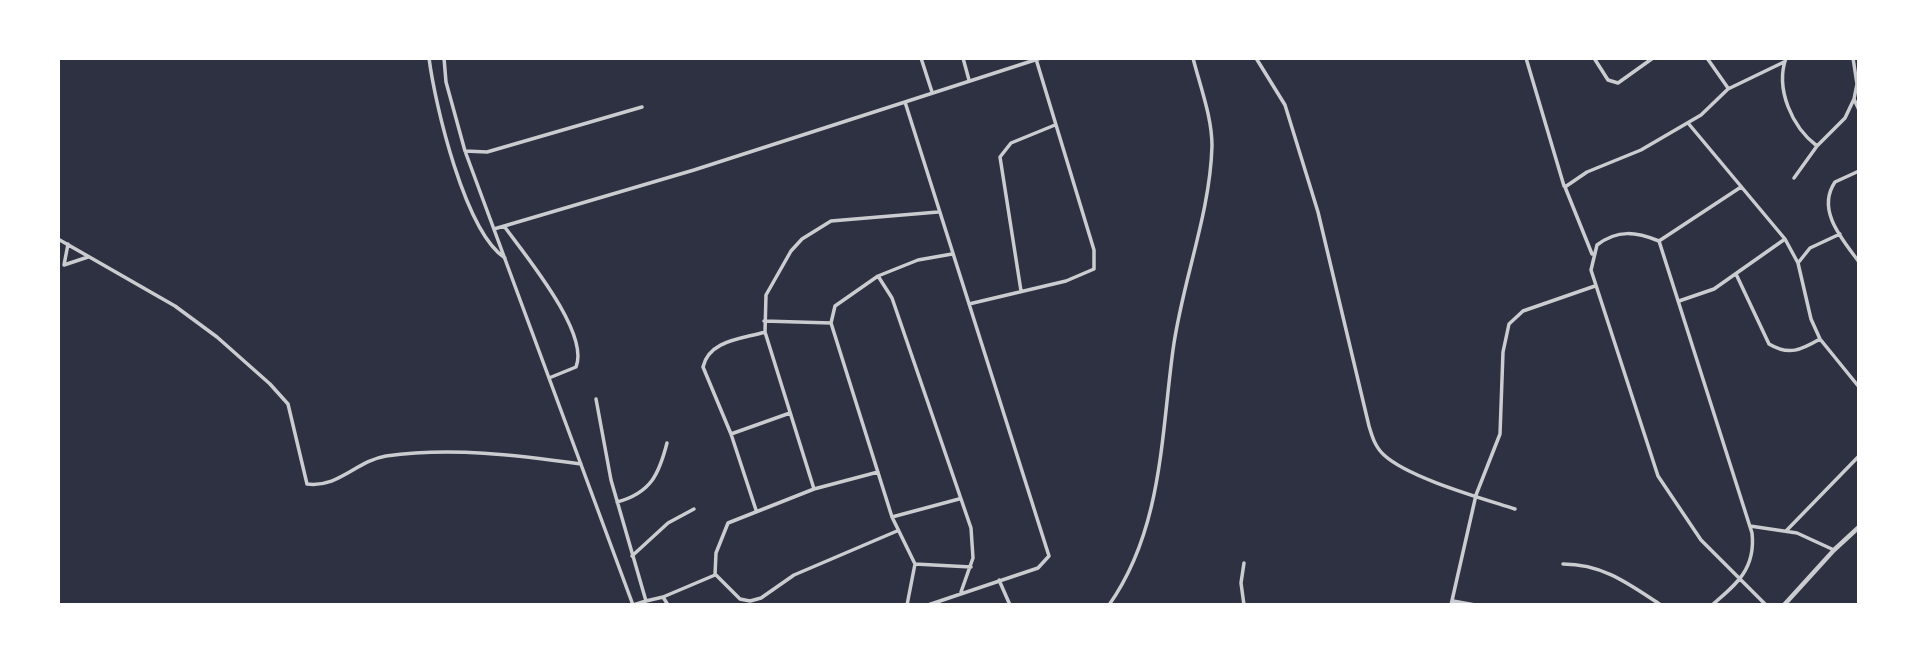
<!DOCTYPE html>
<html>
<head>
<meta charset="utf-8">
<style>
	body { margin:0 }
	#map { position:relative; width:1917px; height:663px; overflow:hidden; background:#2d3142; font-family:"Exo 2",sans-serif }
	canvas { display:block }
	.frame { position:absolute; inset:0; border:60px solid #fff; pointer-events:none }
</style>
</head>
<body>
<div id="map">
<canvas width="1917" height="663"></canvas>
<div class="frame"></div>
</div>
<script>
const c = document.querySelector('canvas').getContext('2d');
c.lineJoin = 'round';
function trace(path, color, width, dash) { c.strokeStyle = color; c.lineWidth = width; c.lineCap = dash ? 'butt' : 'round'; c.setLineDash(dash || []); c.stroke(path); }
trace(new Path2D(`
	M429 58C435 105 465 232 505 258
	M444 58 446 82 465 151 633 605
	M921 58 932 92
	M963 58 969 80
	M1256 58 1285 105 1318 212 1369 426C1372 436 1375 447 1384 455 1409 478 1481 498 1515 509
	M1526 58 1564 186
	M1594 58 1608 80 1618 83 1653 58
	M1707 58 1728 88
	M1786 58C1775 89 1792 127 1817 146
	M1854 99 1859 110
	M1688 123 1785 239 1798 263 1811 319 1820 339 1859 387
	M465 151 487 152 642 107
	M1859 171 1835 182C1816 210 1842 239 1859 262
	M1794 178 1817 146 1845 118 1854 99 1857 84 1853 58
	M1741 187 1659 241C1636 232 1618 229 1597 245L1591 270 1658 476 1701 540 1766 605
	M504 226C525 255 590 333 576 367L549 378
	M494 229 694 170 905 102
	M58 239 175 306 217 337 270 384 288 404 307 484C339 488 356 461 386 456 451 447 517 455 581 464
	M1659 241 1752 533C1756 568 1737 584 1712 605
	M68 244 64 265 88 257
	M1592 254 1565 187 1587 172 1641 150 1701 115 1728 89 1784 62
	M1798 263 1810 248 1840 234
	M1736 274 1769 344C1789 356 1801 350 1820 339
	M878 276 918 260 952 254
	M1021 291 1000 157 1011 143 1055 125
	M1679 301 1714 289 1785 239
	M969 304 1066 281 1094 269V250L1036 59
	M764 321 831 323
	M596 399 611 480 646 601 663 597
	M731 434 790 413
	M814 489 765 332 766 295 791 251 802 239 831 221 938 212
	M617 502C651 493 659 474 667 443
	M756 510 731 434 703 367C709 340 742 339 765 332
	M892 517 959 499
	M1750 526 1797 533 1834 550
	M1786 531 1859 456
	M632 556 668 523 694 509
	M915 564 971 567
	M1563 564C1603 564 1629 584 1661 605
	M716 575 740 599 750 601 761 598 794 575 897 531
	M999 580 1010 605
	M1453 601 1475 605
	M633 605 646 601
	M668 605 663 597 715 575 716 553 728 523 814 489 878 472
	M907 605 915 564 892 517 831 323 835 306 878 276 892 298 971 528 973 558 961 592
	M928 605 1038 568 1049 556 905 102 1041 58
	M1109 605C1162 530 1161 438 1173 350 1182 282 1210 215 1212 146 1212 117 1200 86 1193 58
	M1244 605 1241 583 1244 563
	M1451 605 1476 495 1500 434 1503 352 1509 324 1523 311 1595 286`), '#caccd0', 3.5);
trace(new Path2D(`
	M1784 605 1834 550 1859 527`), '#caccd0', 4.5);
</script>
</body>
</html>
